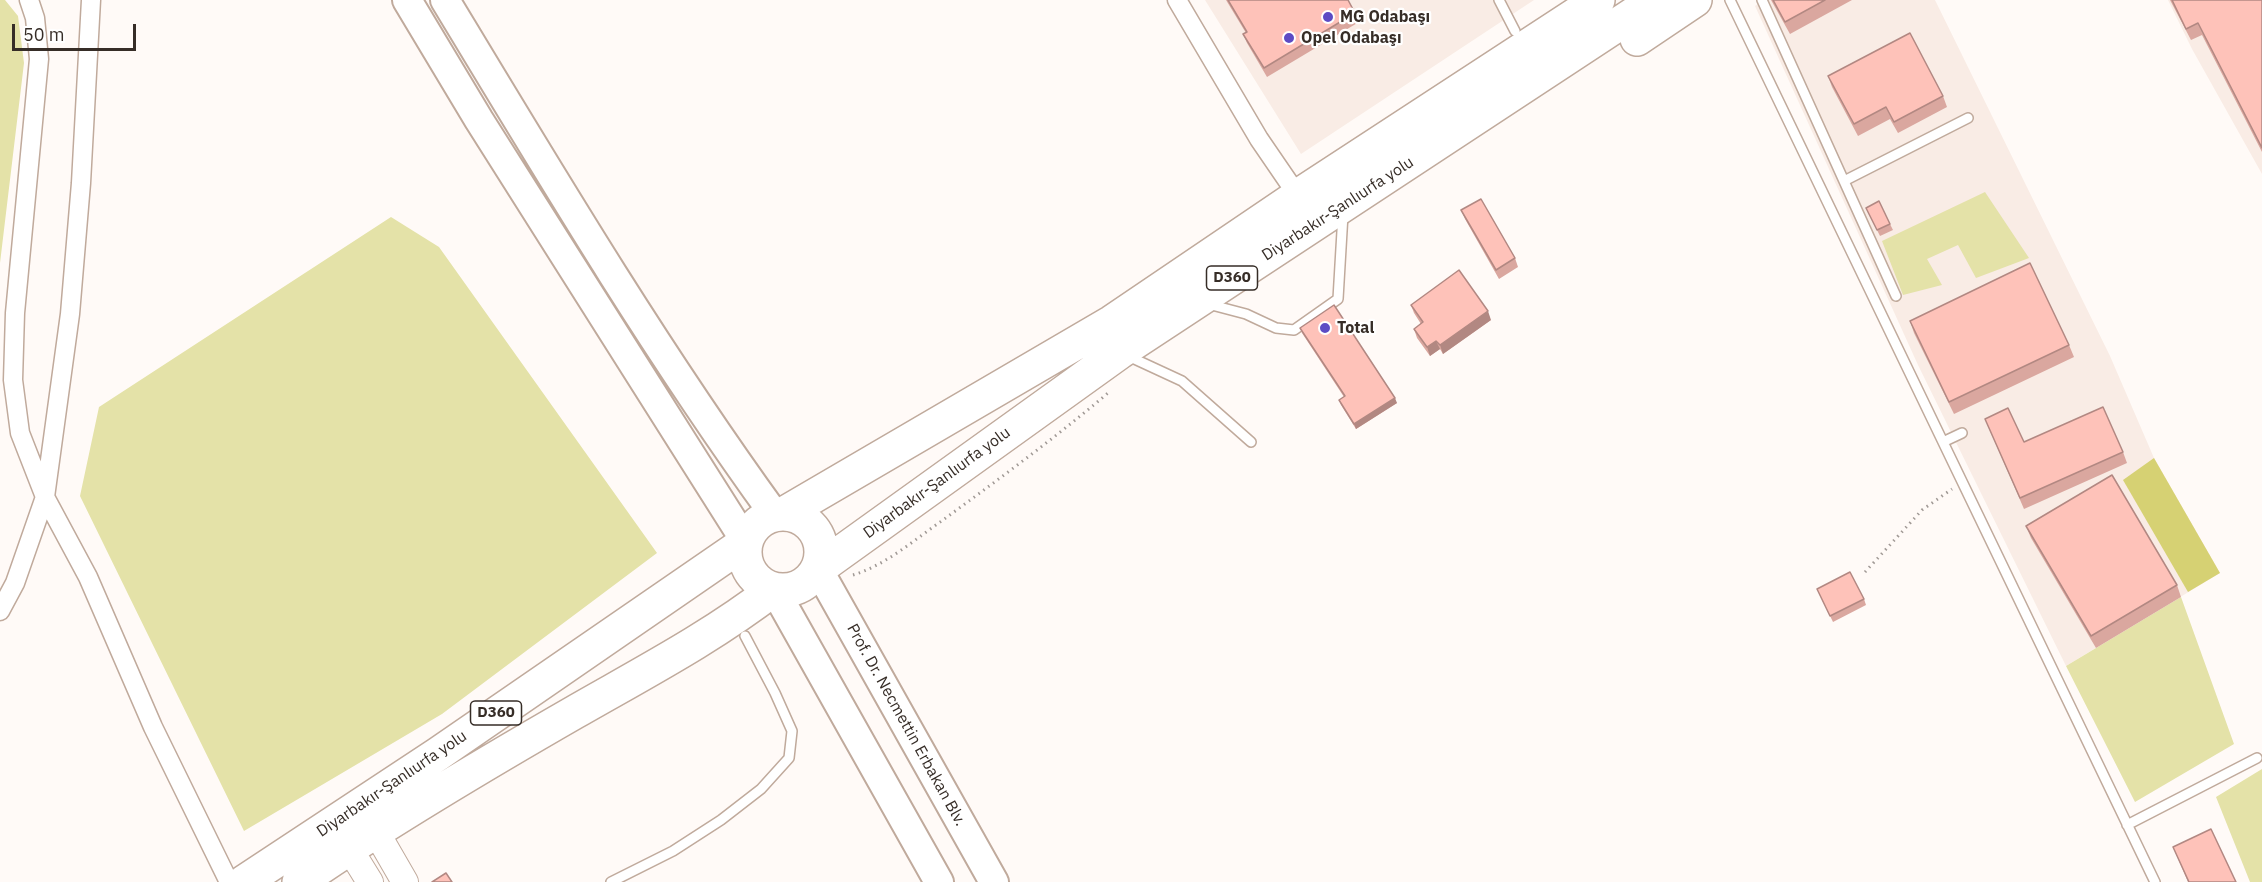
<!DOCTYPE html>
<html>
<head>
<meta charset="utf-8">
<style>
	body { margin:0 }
	#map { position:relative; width:2262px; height:882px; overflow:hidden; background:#fffaf7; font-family:"IBM Plex Sans",sans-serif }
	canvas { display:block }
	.scale { position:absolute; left:12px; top:24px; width:124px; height:27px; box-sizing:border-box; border:3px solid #362d27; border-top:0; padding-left:8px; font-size:18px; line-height:21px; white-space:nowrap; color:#362d27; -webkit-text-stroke:4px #fff; paint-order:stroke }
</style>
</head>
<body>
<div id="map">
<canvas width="2262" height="882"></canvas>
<div class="scale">50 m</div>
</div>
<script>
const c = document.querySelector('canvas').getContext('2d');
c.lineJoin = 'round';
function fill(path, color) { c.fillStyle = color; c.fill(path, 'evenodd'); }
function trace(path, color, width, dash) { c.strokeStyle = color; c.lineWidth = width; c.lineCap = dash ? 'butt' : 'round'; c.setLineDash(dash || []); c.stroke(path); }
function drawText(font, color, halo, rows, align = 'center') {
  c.font = font + ' "IBM Plex Sans",sans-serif'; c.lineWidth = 4.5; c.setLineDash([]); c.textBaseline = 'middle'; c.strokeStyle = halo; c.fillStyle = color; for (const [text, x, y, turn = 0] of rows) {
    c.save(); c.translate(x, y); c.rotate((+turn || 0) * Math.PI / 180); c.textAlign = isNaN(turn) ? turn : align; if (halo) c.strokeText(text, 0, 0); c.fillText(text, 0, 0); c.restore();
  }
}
fill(new Path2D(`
	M1205 0H1534L1301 154Z
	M1764 0H1935L2110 356 2154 458 2220 573 2066 666 1918 365 1755 6Z
	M2168 0H2262V174L2192 49Z`), '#f9ece5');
fill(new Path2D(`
	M0 0H5L18 16 24 63 0 263Z
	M1985 192 2029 258 1976 278 1958 245 1927 259 1942 285 1903 295 1882 241Z
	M391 217 439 247 657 553 442 714 244 831 80 496 99 407Z
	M2181 597 2234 744 2135 802 2066 666Z
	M2262 769V882H2250L2216 797Z`), '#e4e2a8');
fill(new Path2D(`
	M2154 458 2220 573 2188 592 2123 480Z`), '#d6d173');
const lane = new Path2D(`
	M1499 0 1515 31
	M1730 0 2155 882
	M1762 0 1896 296
	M1844 181 1968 118
	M1208 304 1246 314 1276 328 1294 330 1338 299 1343 214
	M1128 356 1182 381 1251 442
	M1945 441 1962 433
	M2127 825 2257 758
	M611 882 673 851 721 820 761 789 789 758 792 731 775 693 745 636`);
const street = new Path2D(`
	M29 0 35 18 39 59 15 313 13 380 20 433 45 497 88 577 153 727 229 882
	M1177 0 1259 139 1298 196
	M0 611 15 583 45 497 70 314 81 183 91 0`);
const secondary = new Path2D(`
	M375 830 405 882
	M349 848 370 882`);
const primary = new Path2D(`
	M407 0 479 120 746 542
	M445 0C550 174 655 350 774 514
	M818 569 994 882
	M774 589 939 882`);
const highway = new Path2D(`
	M1637 39 1695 0
	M785 513 1112 322 1298 196 1598 0
	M745 552a38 38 0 1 1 76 0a38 38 0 1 1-76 0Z
	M818 569 1120 352 1655 0
	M244 882 438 754 746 542
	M299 882C388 821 481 766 575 712 643 673 712 637 774 589`);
trace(lane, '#c0aa9c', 12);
trace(street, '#c0aa9c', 21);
trace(secondary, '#c0aa9c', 28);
trace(primary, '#c0aa9c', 32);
trace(highway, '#c0aa9c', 36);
trace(new Path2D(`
	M1865 572 1922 510 1952 489
	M853 575C886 565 914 540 943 520 999 479 1055 438 1108 393`), '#a09995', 3, [1.5, 4.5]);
trace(lane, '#fff', 9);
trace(street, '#fff', 18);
trace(secondary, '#fff', 26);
trace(primary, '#fff', 28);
trace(highway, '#fff', 33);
fill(new Path2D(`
	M1226 0H1348L1355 13 1359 22 1267 77 1247 43 1243 34 1246 33Z
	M1771 0H1852L1790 34Z
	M2170 0H2262V152L2202 35 2191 40Z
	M1828 76 1943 96 1947 107 1898 133 1890 119 1858 136 1832 87Z
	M1866 208 1890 224 1893 230 1880 236Z
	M1461 210 1515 258 1518 267 1499 279 1465 219Z
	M1411 305 1491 320 1443 354 1440 349 1430 356 1417 338 1414 329 1421 324 1414 313Z
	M1910 321 2069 345 2074 357 1954 414 1914 333Z
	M1300 328 1397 403 1356 429 1341 405 1339 400 1344 397 1302 333Z
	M1985 419 2024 442 2123 452 2127 463 2024 509Z
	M2026 526 2177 585 2181 597 2096 648 2031 538Z
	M1817 589 1864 599 1866 605 1833 622Z
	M2173 847 2236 882H2188Z`), '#daa79f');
fill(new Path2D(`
	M1488 311 1491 320 1443 354 1440 345Z
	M1436 341 1440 349 1430 356 1427 347Z
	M1395 398 1397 403 1356 429 1354 424Z`), '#b28882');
const building = new Path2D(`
	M1228 0H1348L1355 13 1264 68 1243 34 1247 32Z
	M1773 0H1825L1785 22Z
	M2172 0H2262V148L2198 23 2186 29Z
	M1910 33 1943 96 1894 122 1886 107 1854 124 1828 76Z
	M1481 199 1515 258 1496 270 1461 210Z
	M1879 201 1890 224 1877 230 1866 208Z
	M2030 263 2069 345 1949 402 1910 321Z
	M1459 270 1488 311 1440 345 1436 341 1427 347 1414 329 1423 322 1411 305Z
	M1334 305 1395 398 1354 424 1339 400 1345 396 1300 328Z
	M2103 407 2123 452 2020 498 1985 419 2008 408 2024 442Z
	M2112 475 2177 585 2091 636 2026 526Z
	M1850 572 1864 599 1830 616 1817 589Z
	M2211 829 2236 882H2189L2173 847Z
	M446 873 452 882H432Z`);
fill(building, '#fec2b9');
trace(building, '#b28882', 1.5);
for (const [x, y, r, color] of [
	[1328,17,6,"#5d4bc4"],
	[1289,38,6,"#5d4bc4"],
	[1325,328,6,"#5d4bc4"]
]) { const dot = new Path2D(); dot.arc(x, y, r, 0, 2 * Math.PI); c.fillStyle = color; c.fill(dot); trace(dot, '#fff', 2); }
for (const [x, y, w] of [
	[1232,278,51],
	[496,713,51]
]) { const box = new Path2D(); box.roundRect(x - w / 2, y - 12, w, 24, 4.5); c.fillStyle = '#fff'; c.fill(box); trace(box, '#362d27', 1.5); }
drawText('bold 15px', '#362d27', null, [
	["D360",1232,278],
	["D360",496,713]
]);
drawText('bold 16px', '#362d27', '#fff', [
	["MG Odabaşı",1340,17],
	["Opel Odabaşı",1301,38],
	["Total",1337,328]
], 'left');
drawText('16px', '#362d27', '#fff', [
	["Diyarbakır-Şanlıurfa yolu",1338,209,-33],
	["Diyarbakır-Şanlıurfa yolu",937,483,-36],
	["Prof. Dr. Necmettin Erbakan Blv.",906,725,61],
	["Diyarbakır-Şanlıurfa yolu",392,784,-34]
]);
</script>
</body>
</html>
